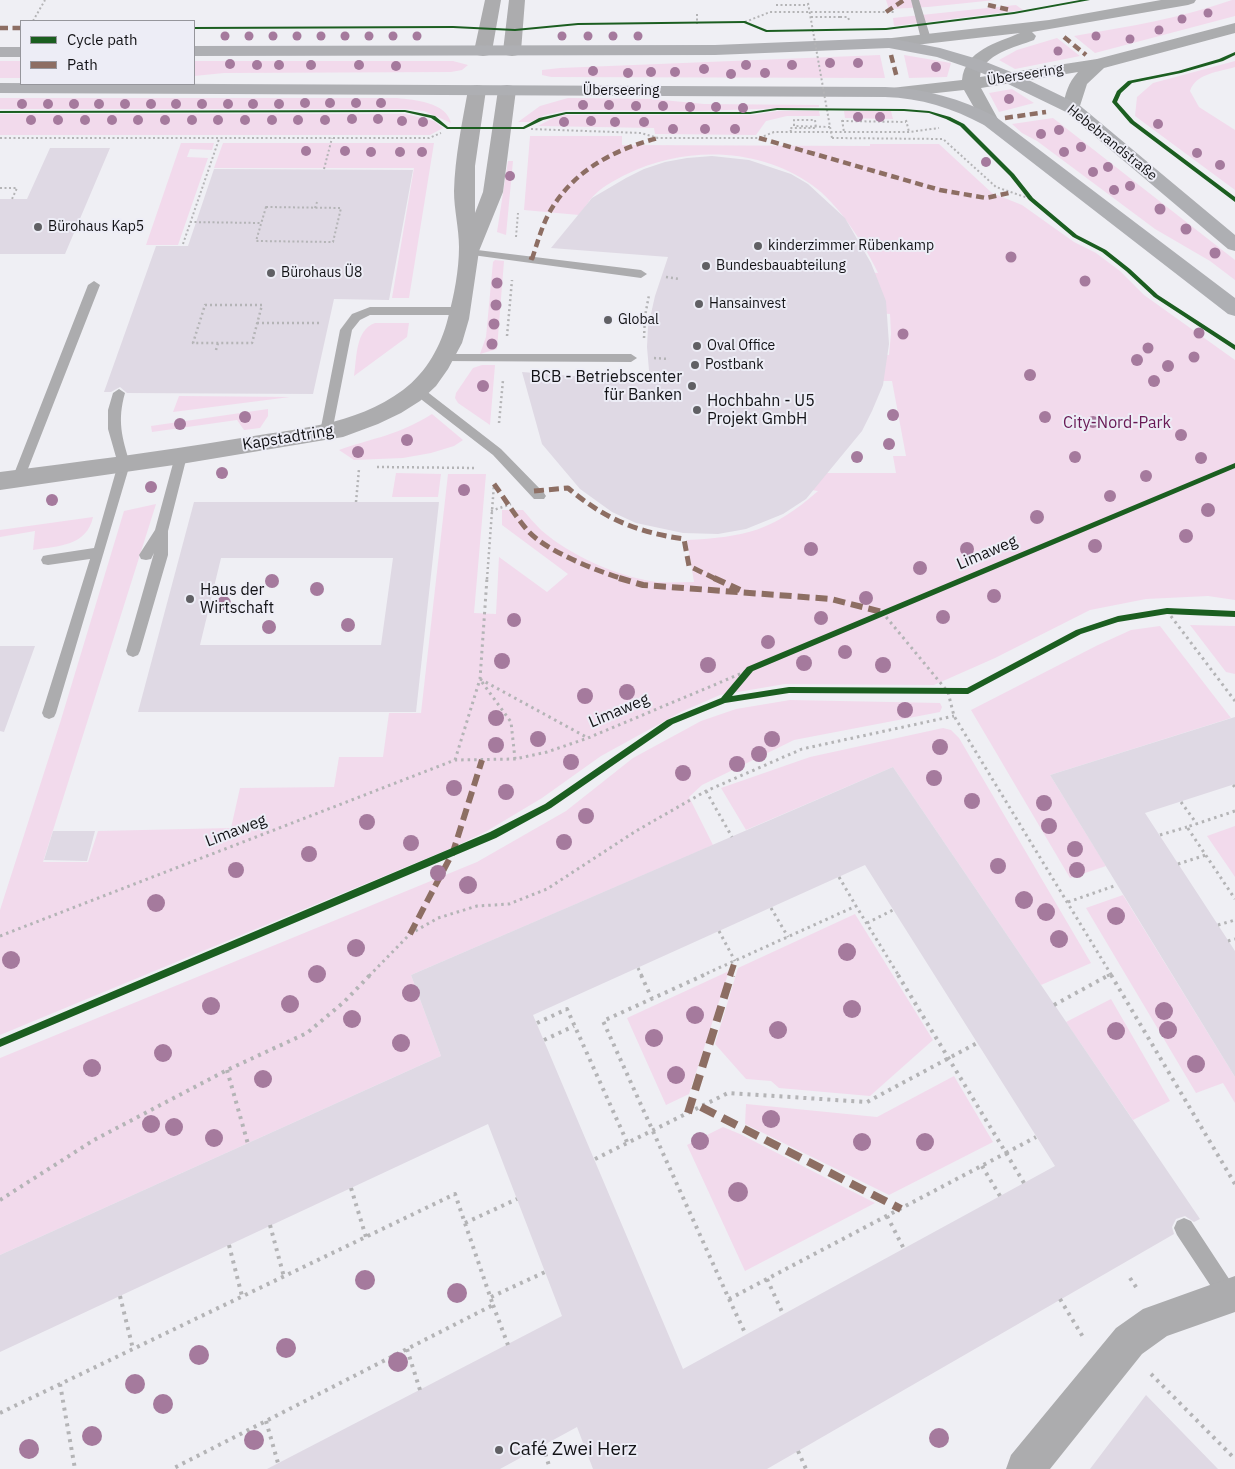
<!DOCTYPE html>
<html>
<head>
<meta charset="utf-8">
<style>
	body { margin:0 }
	#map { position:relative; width:1235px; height:1469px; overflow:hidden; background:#efeff4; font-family:"IBM Plex Sans",sans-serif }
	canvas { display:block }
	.legend { position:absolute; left:20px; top:20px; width:175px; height:65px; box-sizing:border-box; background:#ededf6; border:1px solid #96969c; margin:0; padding:6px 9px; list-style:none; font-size:15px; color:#131316 }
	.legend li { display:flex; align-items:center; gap:10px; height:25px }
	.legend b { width:25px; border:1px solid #96969c }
</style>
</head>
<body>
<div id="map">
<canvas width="1235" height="1469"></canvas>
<ul class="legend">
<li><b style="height:6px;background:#1b5e20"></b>Cycle path</li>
<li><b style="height:6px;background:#8d6e63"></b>Path</li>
</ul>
</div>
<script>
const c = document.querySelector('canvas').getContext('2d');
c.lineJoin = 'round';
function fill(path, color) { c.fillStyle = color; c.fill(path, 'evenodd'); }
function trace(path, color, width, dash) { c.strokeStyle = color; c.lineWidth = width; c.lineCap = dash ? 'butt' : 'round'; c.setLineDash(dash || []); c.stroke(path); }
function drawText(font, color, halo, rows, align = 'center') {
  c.font = font + ' "IBM Plex Sans",sans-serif'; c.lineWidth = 4; c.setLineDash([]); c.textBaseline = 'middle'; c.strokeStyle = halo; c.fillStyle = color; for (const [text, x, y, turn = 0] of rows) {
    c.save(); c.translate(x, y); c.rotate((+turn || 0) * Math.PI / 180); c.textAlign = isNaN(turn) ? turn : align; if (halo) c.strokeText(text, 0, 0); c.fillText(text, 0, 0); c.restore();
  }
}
fill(new Path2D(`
	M886 0H995L928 7 889 9Z
	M1232 0H1235V16L1095 53 1074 36C1127 27 1181 18 1232 0Z
	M1016 5 1023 10 894 26 893 18Z
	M1057 38 1080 56 1015 69 999 60 1017 50Z
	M880 55 885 78 551 77 542 75V70L560 68Z
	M904 55 951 63 947 77 909 78Z
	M0 61H21V78H0Z
	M194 61H453L468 65 462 70 451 72 224 73 194 76Z
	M1235 61V67C1219 72 1196 73 1190 91L1199 107 1235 130V190L1135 116 1137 97 1153 83Z
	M1012 89 1034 103 999 112 989 93Z
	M0 98H397C415 100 446 102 451 123L424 111 405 109H0Z
	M568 98 652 99 704 104 819 105V107L696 111 568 110 545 115 530 122H518L540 106Z
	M778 111H819L820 116H787L766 121 756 135 655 134 654 128 538 126 553 118 566 115H753Z
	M844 111H891L893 119 845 118Z
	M0 114H406L434 121 443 128 430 135H0Z
	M1053 118 1235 260V280L1210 261 1155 229 1037 141 1022 133 1012 124Z
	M530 136H622V145L870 146V144H939L992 193 1022 205 1074 242 1096 253 1120 271 1144 295 1235 360V600L1208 596 1146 599 1090 610 995 658 934 685 785 684 720 695 681 712 601 756 542 798 487 831 454 847 0 1035V910L60 723 124 511 156 504 43 862H88L98 831 231 828 240 788 334 787 339 757H383L389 713H421L448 474H486L474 613 496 614 499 557 547 592 568 574 502 525V510H523C529 517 535 524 541 530 571 556 616 576 656 582 668 583 681 582 694 582L687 540C745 537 773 531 818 491L799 488 818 473H896L893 456H906L892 381H764L751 344 889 355 891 334 890 314 752 303 744 264 878 273C865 245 838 203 812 185 759 147 685 146 627 174 615 180 599 188 590 200 587 204 583 210 579 215L524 210Z
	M181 143H214L212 150 190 149 187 157 208 158 178 245H146Z
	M223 143H434L409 298H392L414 168H214Z
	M508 161H513L506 235 497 232Z
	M495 260 504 261 497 349 480 354 486 337 493 262Z
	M375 323H409L407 337 354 376C357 358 355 330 375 323Z
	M482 365H495L490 425 458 403 455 398 456 393 473 368Z
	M179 396 290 397 173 412Z
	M268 409V416L260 428 244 430 237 420 152 432 151 426Z
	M432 414 463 440 454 446 431 453 403 458 354 460 339 450C373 438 399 435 432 414Z
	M396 473 441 474 438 497H392Z
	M93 517C87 546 58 546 33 550L35 531 0 537V530Z
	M1190 625 1235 626V674L1226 672Z
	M1160 626 1231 718 1050 775 1106 866 1070 878 971 710 1098 645 1131 630Z
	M790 700 940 703 942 707 940 712 794 740 702 785 689 797 713 845 411 975 441 1056 0 1255V1058L477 862 566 811 633 758 701 721 736 709Z
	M943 728 951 730 959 738 1091 963 1041 985 893 767 746 830 721 788 810 757Z
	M1235 826V877L1207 836Z
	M1123 895 1235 1077V1103L1223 1083 1196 1093 1086 908Z
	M855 914 933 1040 870 1096 779 1088 771 1081 746 1079 715 1044 738 968Z
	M729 971 689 1094 666 1105 627 1018Z
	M1111 999 1170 1101 1133 1120 1066 1022Z
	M954 1076 993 1142 889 1195 745 1124 746 1104 877 1117Z
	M723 1127 740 1134 875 1203 745 1271 687 1145Z`), '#f2daec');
fill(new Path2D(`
	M50 148H110L65 254H0V199H27Z
	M712 156 749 160 791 174 808 184 845 218 871 263 886 301 889 344 883 385 872 411 862 431 806 499 783 514 746 529 718 534 683 533 636 523 612 512 580 489 542 444 522 372 650 382 647 347 648 327 655 296 668 257 551 248 592 198 626 178 644 169 665 162 687 158Z
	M214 169 413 170 389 300 334 299 313 394 127 393 120 387 111 392H104L156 246H188Z
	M194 502H439L416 712H138ZM221 558H393L381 645H200Z
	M0 646H35L4 732 0 731Z
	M1235 717V784L1145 813 1235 951V1077L1050 775Z
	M893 767 1200 1219 1194 1222 1185 1216 1176 1219 1172 1227 1174 1234 767 1469H593L577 1427 500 1469H267L562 1316 488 1124 0 1352V1255L441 1056 411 975ZM865 865 1055 1166 683 1369 533 1015Z
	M53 831H95L87 861 44 860Z
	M1146 1395 1218 1469H1090Z`), '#dfd9e4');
trace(new Path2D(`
	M776 5H808
	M697 14V24
	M840 17H848L849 20
	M33 21 45 0
	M745 22 770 12H895
	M842 120 844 132
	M906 120 909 132
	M842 121 906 122
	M531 129 641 133 658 138H759L774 132H909L939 128
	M791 132 790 128H816L815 120H794V124
	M0 138H429L441 133
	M832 138 943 139 996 187 1031 199
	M324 169 332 138
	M0 188H17L12 199
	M266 207 341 208 333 242 256 241Z
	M315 208 317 202
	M190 222 261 223
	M516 237 518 213
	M183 244 219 139`), '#b4b4b6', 2, [2, 2.5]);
trace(new Path2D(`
	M666 277 680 279
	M205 305H262L252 343H193Z
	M257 323H321
	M507 336 512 280
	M644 338 645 316 649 295
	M216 350 218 343
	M654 358 669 359
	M499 423 503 380
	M377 467 477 468
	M356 502 359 469
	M491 511 511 504
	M487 579 494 484
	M965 579 1235 465`), '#b4b4b6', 2.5, [2, 3]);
trace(new Path2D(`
	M1167 611 1235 701
	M882 612 948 692 954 716 1112 976
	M480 679 588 738
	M482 682 511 722 515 759
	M455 760 480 679 487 578
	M1233 785 1235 787
	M706 791 732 837
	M1181 802 1197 824
	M1235 811 1187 827 1235 899
	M1160 835 1187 827
	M1178 864 1206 855
	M839 877 856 906
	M1068 902 1117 885
	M771 908 788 937
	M867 923 893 910
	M1218 925 1235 920
	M719 931 735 961
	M0 936 455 760 515 759 547 752 588 738 968 578
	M1228 941 1235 939
	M638 968 642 976
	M369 976 410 934 438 918 477 906 509 904 547 889 636 831 706 791 802 749 954 716
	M701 976 856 906 899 976
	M1107 976 1111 974`), '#b4b4b6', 3, [2.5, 4]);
trace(new Path2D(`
	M641 975 652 999
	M704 975 603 1021 729 1299 1006 1153
	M898 975 1006 1153
	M1111 975 1235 1184
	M1054 1005 1109 975
	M537 1023 567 1009 627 1142
	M544 1040 574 1026
	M227 1070 248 1144
	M1006 1153 1024 1183
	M1006 1153 1036 1137
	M595 1159 728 1093 867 1102 977 1043
	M982 1166 1000 1196
	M351 1188 366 1237
	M0 1200 94 1140 227 1070 307 1033 344 1002 370 975
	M887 1216 904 1249
	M465 1223 517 1199
	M270 1225 284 1277
	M229 1245 242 1296
	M1130 1278 1138 1290
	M767 1279 783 1314
	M120 1296 133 1349
	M491 1297 545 1272
	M729 1299 746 1335
	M1060 1299 1083 1337
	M493 1305 508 1345
	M407 1349 420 1390
	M1151 1374 1235 1459
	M60 1384 75 1469
	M0 1413 455 1194 493 1305 172 1469
	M266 1421 278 1463
	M543 1446 550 1469
	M798 1451 806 1469`), '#b4b4b6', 4, [3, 5]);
fill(new Path2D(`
	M911 0H919L931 39 929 41H923L921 39Z
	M469 249 641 270 647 274 641 278 465 254 464 252 465 250Z
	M94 281 100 285 24 479 23 482H13L12 479 88 285Z
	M370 307H460L466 311 460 315H370L360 320 352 330 332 432 330 435H322L320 432 340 330 352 314Z
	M445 354H631L637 358 631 362 441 361 439 358 441 355Z
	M417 386 421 387 501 449 544 493 546 496 544 499H534L493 455 413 393 411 390 413 387Z
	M119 389 125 393C117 421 122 437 130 464L56 713 54 717 49 719 44 717 42 713 90 559 48 565 43 564 41 560 43 556 48 555 94 548 118 464 108 429V410L113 393Z
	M181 451 185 453 187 456 168 531V555L140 651 138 655 133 657 128 655 126 651 154 553 151 559 146 560 141 559 139 555 155 530 175 456 177 453Z
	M1184 1218 1191 1221 1235 1288V1303L1229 1306 1222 1303 1177 1235 1174 1228 1177 1221Z`), '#acacae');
fill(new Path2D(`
	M485 0H501L492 51 489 55 483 56 477 55 474 51Z
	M509 0H525L521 51 518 55 512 56 506 55 503 51Z
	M477 85 483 86 486 90 475 166V213L483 192 498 90 501 86 507 85 513 86 516 90 503 192 479 251 469 319 462 343 448 369 436 386 420 401 401 413 378 424 343 437 181 464 0 490V472C78 462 157 452 235 439 293 429 355 426 403 390 427 372 441 346 448 318 454 296 459 270 459 247 459 228 454 210 454 191 455 157 462 123 468 90L471 86Z
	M1235 1276V1312L1167 1336 1142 1354 1050 1469H1006L1011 1455 1116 1328 1143 1309Z`), '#acacae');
fill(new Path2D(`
	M1161 0H1196L1194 3 1188 5 1032 32 1036 36 1034 40C1016 47 982 54 980 77L1097 59 1235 23V33L1104 68 1087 84 1078 112 1072 113 1066 112 1063 108C1065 94 1068 83 1078 72L981 88 999 121 996 125 990 126 984 125 964 90 900 97 894 96 891 92 894 88 900 87 962 80C965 50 997 43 1020 33L889 48 883 47 881 43 883 39 1049 20Z`), '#abacae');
fill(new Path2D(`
	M889 38 940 48 981 60 1016 74 1078 104 1235 235V251L1228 249 1066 112 1004 82 969 68 937 57 889 48 715 55 194 56V46L715 45Z
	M0 47H21V57H0Z
	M0 83 885 87C925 88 961 99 996 117L1235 298V316L1228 314 984 125C952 108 921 98 885 97L0 93Z`), '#aeafb3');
trace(new Path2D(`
	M808 3 832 138
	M811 17H840
	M794 124V126L830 127`), '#b4b4b6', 2, [2, 2.5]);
trace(new Path2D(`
	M988 5 1010 10
	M886 12 904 0
	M0 28H21
	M1064 37 1086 55
	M891 55 897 78
	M1005 118 1046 112
	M759 138 940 190 986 198 1009 193
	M532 259C537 244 541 229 548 215 571 172 612 150 658 138`), '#8d6e63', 4.5, [8, 4.5]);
trace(new Path2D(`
	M531 260 532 257
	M494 484C505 499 515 516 528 531 546 551 597 571 623 579
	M534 491 568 488C605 519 636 532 684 539L689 566 716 579`), '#8d6e63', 5, [10, 5]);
trace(new Path2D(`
	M619 578 643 585 831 599 882 612
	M714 578 740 590
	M410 934 453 852 482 760
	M730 976 735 961`), '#8d6e63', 6, [12, 6]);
trace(new Path2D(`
	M701 1107 901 1209
	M688 1113 731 975`), '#8d6e63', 8, [16, 8]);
fill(new Path2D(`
	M1080 0H1090L1014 14 886 30 766 32 744 23 578 25 515 31 453 28 194 29V27L453 26 515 29 578 23 745 21 767 30 886 28 1014 12Z
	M1235 52V55L1223 61 1181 73 1132 83 1121 93 1117 102 1134 121 1235 197V202L1130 123 1112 102 1117 91 1128 81 1178 71 1219 59Z
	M777 108 904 109 929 111 950 117 964 124 1014 174 1033 198 1077 235 1106 250 1130 269 1158 295 1235 345V350L1154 297 1126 271 1102 252 1073 237 1029 200 1010 176 960 126 946 119 929 113 904 111 777 110 750 114H566L543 120 524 129H447L431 118 405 112 0 113V111L405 110 435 116 448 127H523L539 118 566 112H750Z
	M1235 463V468L753 671 732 696 789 687 967 688 1076 630 1118 616 1167 608 1235 611V617L1167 614 1118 622 1081 634 968 694 789 693 725 703 673 724 551 808 496 838 0 1047V1039L490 832 545 804 667 720 721 698 747 667Z`), '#1b5e20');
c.fillStyle = '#a57a9d';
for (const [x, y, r] of [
	[1208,13,4.5],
	[1182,19,4.5],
	[1159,30,4.5],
	[225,36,4.5],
	[249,36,4.5],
	[273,36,4.5],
	[297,36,4.5],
	[321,36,4.5],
	[345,36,4.5],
	[369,36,4.5],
	[393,36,4.5],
	[417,36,4.5],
	[562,36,4.5],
	[588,36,4.5],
	[613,36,4.5],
	[638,36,4.5],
	[1096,36,4.5],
	[1130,39,4.5],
	[1058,51,4.5],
	[830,63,5],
	[858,63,5],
	[230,64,5],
	[257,65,5],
	[279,65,5],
	[311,65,5],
	[359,65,5],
	[746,65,5],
	[792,65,5],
	[396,66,5],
	[936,67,5],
	[704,69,5],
	[593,71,5],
	[651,72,5],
	[675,72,5],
	[628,73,5],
	[765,73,5],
	[731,74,5],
	[1009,99,5],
	[305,103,5],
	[330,103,5],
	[356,103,5],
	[381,103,5],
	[22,104,5],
	[48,104,5],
	[74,104,5],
	[99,104,5],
	[125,104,5],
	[151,104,5],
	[176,104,5],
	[202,104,5],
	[228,104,5],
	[253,104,5],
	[279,104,5],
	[583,105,5],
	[609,105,5],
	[636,106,5],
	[663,106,5],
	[690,107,5],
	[716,107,5],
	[743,108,5],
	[858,117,5],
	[880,117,5],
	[352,119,5],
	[378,119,5],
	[31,120,5],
	[58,120,5],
	[85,120,5],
	[112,120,5],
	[138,120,5],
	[165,120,5],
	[192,120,5],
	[218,120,5],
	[245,120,5],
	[272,120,5],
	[298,120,5],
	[325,120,5],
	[402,121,5],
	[591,121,5],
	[423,122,5],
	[564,122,5],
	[615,122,5],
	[644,122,5],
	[1158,124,5],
	[673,129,5],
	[705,129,5],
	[735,129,5],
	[1059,130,5],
	[1041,134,5],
	[1081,147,5],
	[306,151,5],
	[345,151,5],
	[371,152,5],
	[400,152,5],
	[422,152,5],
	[1064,152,5],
	[1197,153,5],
	[986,162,5],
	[1220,165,5],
	[1108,167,5],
	[1093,172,5],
	[510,176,5],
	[1130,186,5],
	[1114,190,5],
	[1160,209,5.5],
	[1186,229,5.5],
	[1215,253,5.5],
	[1011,257,5.5],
	[1085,281,5.5],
	[497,283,5.5],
	[496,305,5.5],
	[494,324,5.5],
	[1199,333,5.5],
	[903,334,5.5],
	[492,344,5.5],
	[1148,348,5.5],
	[1194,357,5.5],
	[1137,360,6],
	[1168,366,6],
	[1030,375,6],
	[1154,381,6],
	[483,386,6],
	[893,415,6],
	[245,417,6],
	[1045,417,6],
	[1093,422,6],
	[180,424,6],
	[1181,435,6],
	[407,440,6],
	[889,444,6],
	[358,452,6],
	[857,457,6],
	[1075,457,6],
	[1201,458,6],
	[222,473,6],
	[1146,476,6],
	[151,487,6],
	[464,490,6],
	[1110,496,6],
	[52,500,6],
	[1208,510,7],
	[1037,517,7],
	[1186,536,7],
	[1095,546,7],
	[811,549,7],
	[967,549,7],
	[920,568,7],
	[272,581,7],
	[317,589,7],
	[994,596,7],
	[866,598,7],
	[224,603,7],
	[943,617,7],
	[821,618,7],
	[514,620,7],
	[348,625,7],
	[269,627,7],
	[768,642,7],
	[845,652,7],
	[502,661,8],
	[804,663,8],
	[708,665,8],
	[883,665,8],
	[627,692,8],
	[585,696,8],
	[905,710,8],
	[496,718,8],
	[538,739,8],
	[772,739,8],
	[496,745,8],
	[940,747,8],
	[759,754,8],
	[571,762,8],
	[737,764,8],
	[683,773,8],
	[934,778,8],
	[454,788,8],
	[506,792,8],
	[972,801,8],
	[1044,803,8],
	[586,816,8],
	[367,822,8],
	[1049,826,8],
	[564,842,8],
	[411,843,8],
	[1075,849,8],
	[309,854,8],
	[998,866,8],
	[236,870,8],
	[1077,870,8],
	[438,873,8],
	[468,885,9],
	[1024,900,9],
	[156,903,9],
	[1046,912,9],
	[1116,916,9],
	[1059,939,9],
	[356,948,9],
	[847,952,9],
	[11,960,9],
	[317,974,9],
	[411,993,9],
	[290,1004,9],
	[211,1006,9],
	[852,1009,9],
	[1164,1011,9],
	[695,1015,9],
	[352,1019,9],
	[778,1030,9],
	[1168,1030,9],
	[1116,1031,9],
	[654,1038,9],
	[401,1043,9],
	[163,1053,9],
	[1196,1064,9],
	[92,1068,9],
	[676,1075,9],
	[263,1079,9],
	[771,1119,9],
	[151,1124,9],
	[174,1127,9],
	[214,1138,9],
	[700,1141,9],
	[862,1142,9],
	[925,1142,9],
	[738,1192,10],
	[365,1280,10],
	[457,1293,10],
	[286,1348,10],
	[199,1355,10],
	[398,1362,10],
	[135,1384,10],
	[163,1404,10],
	[92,1436,10],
	[939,1438,10],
	[254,1440,10],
	[29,1449,10]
]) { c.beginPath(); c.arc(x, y, r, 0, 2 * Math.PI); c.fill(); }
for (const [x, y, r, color] of [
	[38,227,5,"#606064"],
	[758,246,5,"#606064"],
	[706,266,5,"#606064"],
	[271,273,5,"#606064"],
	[699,304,5,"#606064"],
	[608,320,5,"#606064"],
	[697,346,5,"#606064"],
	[695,365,5,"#606064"],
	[692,386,5,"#606064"],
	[697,410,5,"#606064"],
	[190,599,5,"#606064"],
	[499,1450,5,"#606064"]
]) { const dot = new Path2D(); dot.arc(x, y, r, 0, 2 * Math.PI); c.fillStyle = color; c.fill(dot); trace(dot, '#ededf6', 2); }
drawText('14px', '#131316', '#ededf6', [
	["Überseering",1025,75,-9],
	["Überseering",621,91],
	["Hebebrandstraße",1112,143,39]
]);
drawText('14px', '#131316', '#ededf6', [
	["Bürohaus Kap5",48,227],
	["kinderzimmer Rübenkamp",768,246],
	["Bundesbauabteilung",716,266],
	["Bürohaus Ü8",281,273],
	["Hansainvest",709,304],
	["Global",618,320],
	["Oval Office",707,346],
	["Postbank",705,365]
], 'left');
drawText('16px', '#131316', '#ededf6', [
	["BCB - Betriebscenter",682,377,"right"],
	["für Banken",682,395,"right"],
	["Hochbahn - U5",707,401],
	["Projekt GmbH",707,419],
	["Haus der",200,590],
	["Wirtschaft",200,608]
], 'left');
drawText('16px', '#691a56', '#ededf6', [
	["City-Nord-Park",1117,423]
]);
drawText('16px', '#131316', '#ededf6', [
	["Kapstadtring",288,438,-9],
	["Limaweg",987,553,-23],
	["Limaweg",619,711,-23],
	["Limaweg",236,831,-21]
]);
drawText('19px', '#131316', '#ededf6', [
	["Café Zwei Herz",509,1450]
], 'left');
</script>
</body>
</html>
